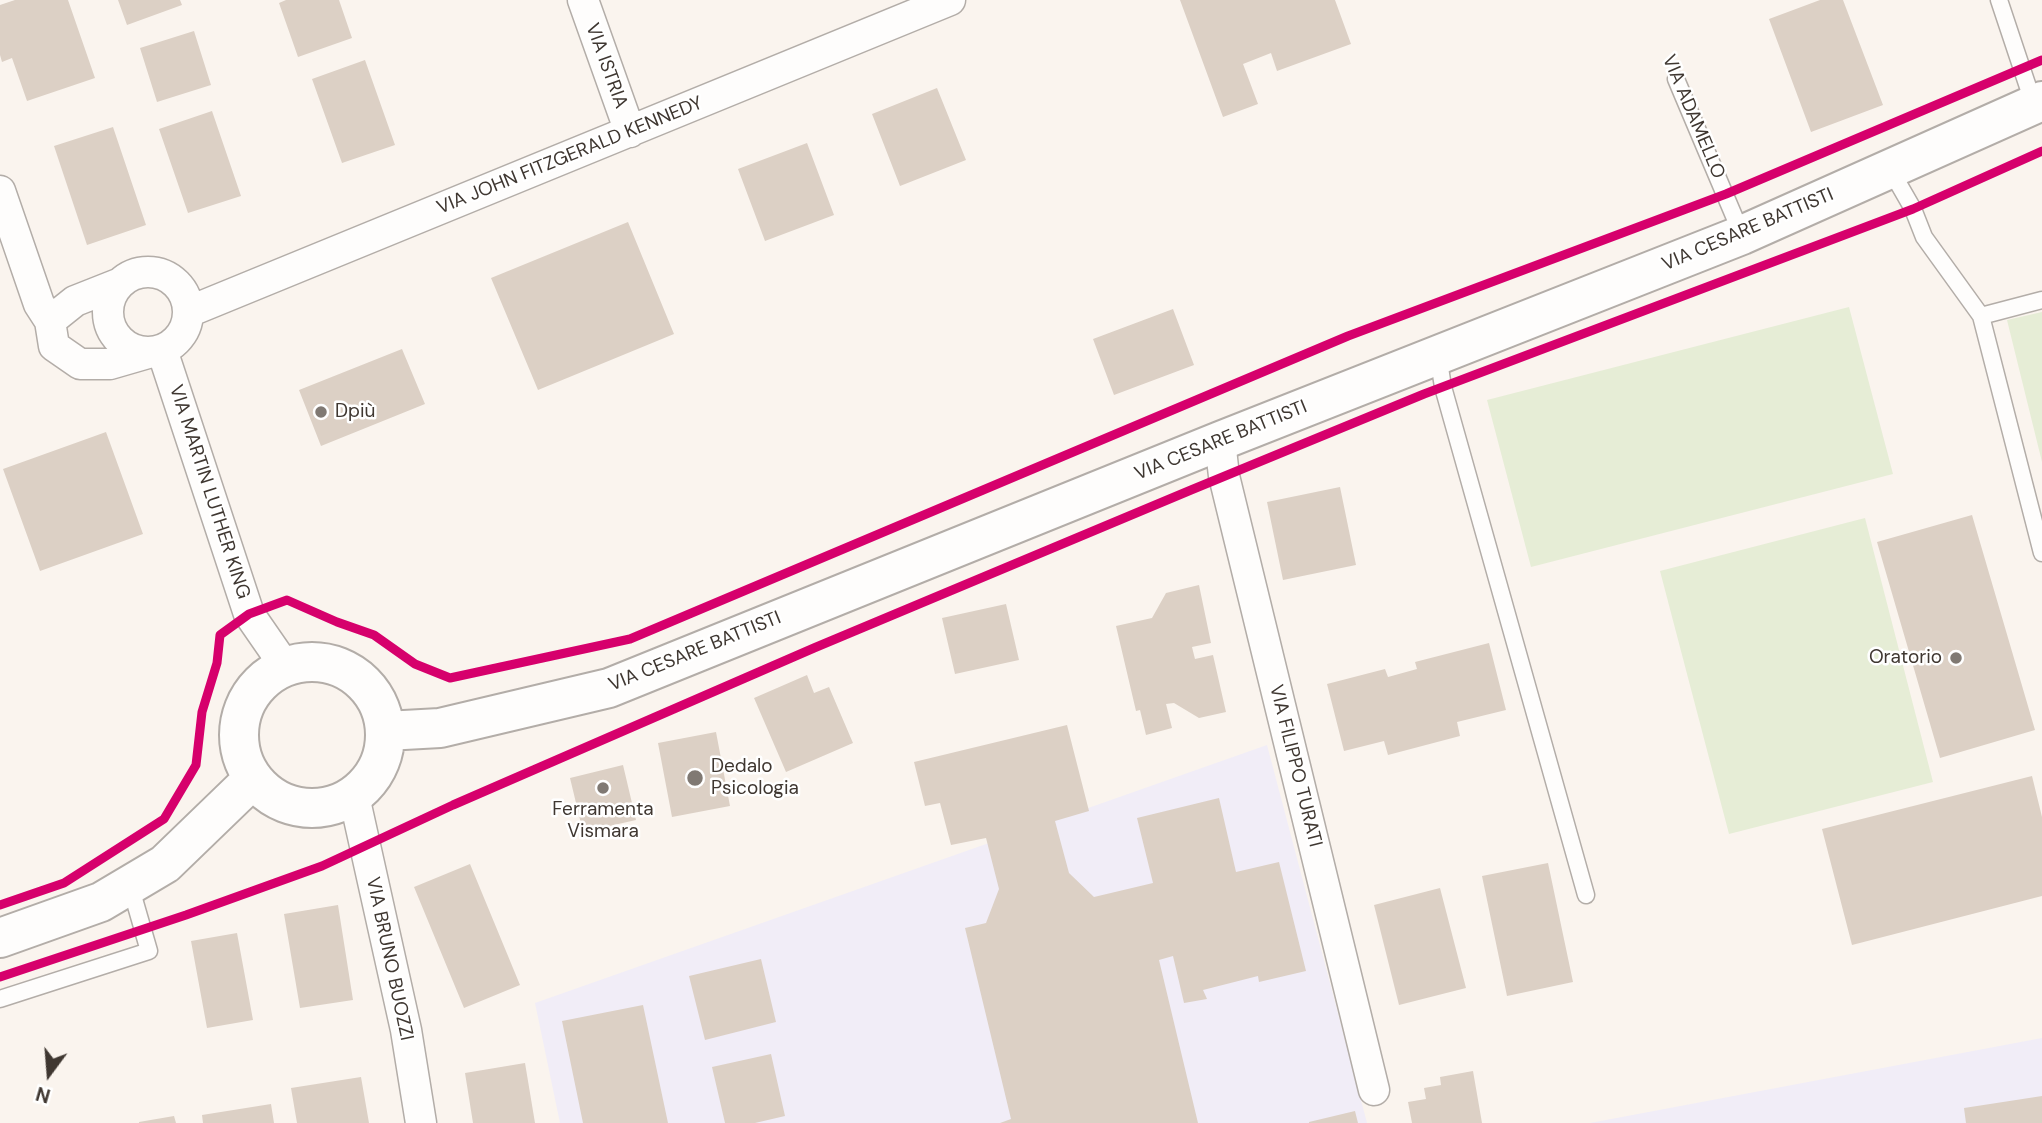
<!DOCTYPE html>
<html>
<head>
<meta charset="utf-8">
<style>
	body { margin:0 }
	#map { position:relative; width:2042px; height:1123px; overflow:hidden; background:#faf4ee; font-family:"DM Sans",sans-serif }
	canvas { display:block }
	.north { position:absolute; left:14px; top:1039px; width:70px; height:70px; -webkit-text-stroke:5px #fff; paint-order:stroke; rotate:196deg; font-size:19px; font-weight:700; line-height:28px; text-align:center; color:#3f3731 }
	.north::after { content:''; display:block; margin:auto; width:24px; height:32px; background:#3f3731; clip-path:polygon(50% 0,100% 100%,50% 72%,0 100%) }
</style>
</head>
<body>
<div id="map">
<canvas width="2042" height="1123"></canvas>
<div class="north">N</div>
</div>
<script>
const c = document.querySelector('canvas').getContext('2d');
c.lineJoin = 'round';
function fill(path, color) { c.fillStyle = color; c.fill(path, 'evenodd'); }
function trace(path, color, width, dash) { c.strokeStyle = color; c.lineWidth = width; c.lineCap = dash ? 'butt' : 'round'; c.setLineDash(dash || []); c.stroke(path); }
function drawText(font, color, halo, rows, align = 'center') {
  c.font = font + ' "DM Sans",sans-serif'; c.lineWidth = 5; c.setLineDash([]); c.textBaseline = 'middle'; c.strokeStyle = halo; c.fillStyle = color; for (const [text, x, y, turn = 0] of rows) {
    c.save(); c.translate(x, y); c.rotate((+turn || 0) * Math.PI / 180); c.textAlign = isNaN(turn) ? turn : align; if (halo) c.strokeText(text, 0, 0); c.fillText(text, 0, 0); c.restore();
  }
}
fill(new Path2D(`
	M1267 745 1367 1123H560L535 1003Z
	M2042 1038V1123H1590Z`), '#f1edf7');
fill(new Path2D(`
	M1849 307 1893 474 1531 567 1487 400Z
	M2042 312V462L2007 320Z
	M1865 518 1933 782 1729 834 1660 571Z`), '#e6edd6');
fill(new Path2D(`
	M15 0H68L95 78 27 101 12 58 2 62 0 55V5Z
	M118 0H180L182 5 127 25Z
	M286 0H339L352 38 298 57 279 3Z
	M1180 0H1335L1351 44 1277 71 1271 53 1243 64 1258 104 1223 117Z
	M1820 0H1843L1883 105 1811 132 1769 19Z
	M194 31 211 85 157 102 140 48Z
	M365 60 395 145 342 163 312 79Z
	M937 88 966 160 900 186 872 114Z
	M212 111 241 196 188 213 159 129Z
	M113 127 146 225 87 245 54 146Z
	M807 143 834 215 765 241 738 169Z
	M628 222 674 334 538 390 491 278Z
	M1173 309 1194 365 1114 395 1093 339Z
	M402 349 425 404 321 446 299 390Z
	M106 432 143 534 40 571 3 469Z
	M1340 487 1356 565 1283 580 1267 502Z
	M1972 515 2035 730 1940 758 1877 542Z
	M1199 585 1211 643 1192 647 1195 659 1213 655 1226 712 1199 718 1174 703 1166 704 1172 728 1146 735 1140 710 1136 711 1116 626 1152 618 1166 593Z
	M1006 604 1019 660 955 674 942 618Z
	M1489 643 1506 710 1457 722 1460 736 1388 755 1384 741 1344 751 1327 684 1385 669 1388 677 1417 669 1415 662Z
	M807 675 814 693 829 687 853 743 786 772 754 698Z
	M1067 725 1089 811 1055 821 1069 873 1094 897 1153 883 1137 818 1219 798 1236 872 1279 862 1306 971 1259 982 1258 976 1203 990 1207 999 1184 1003 1173 956 1159 960 1198 1123H1000L1011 1119 965 928 986 923 999 889 986 838 951 845 940 803 925 806 914 762Z
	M716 732 730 806 672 817 658 743Z
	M623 765 636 820 583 832 570 778Z
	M2032 776 2042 817V896L1852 945 1822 829Z
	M1548 863 1573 982 1507 996 1482 876Z
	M470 864 520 985 464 1008 414 887Z
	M1440 888 1466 988 1399 1005 1374 905Z
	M338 905 353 1000 300 1008 284 914Z
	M237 933 253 1020 207 1028 191 941Z
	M761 959 776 1022 705 1040 689 976Z
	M643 1005 668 1123H583L562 1021Z
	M771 1054 785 1116 755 1123H725L712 1067Z
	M525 1063 535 1123H473L465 1073Z
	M1473 1071 1482 1123H1412L1408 1102 1426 1099 1424 1088 1441 1085 1440 1077Z
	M361 1077 369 1123H297L291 1088Z
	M2042 1096V1123H1966L1964 1108Z
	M271 1104 274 1123H203L202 1115Z
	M1355 1111 1358 1123H1309V1122Z
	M174 1116 176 1123H139V1122Z`), '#dcd0c5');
const lane = new Path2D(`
	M1999 0 2034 105
	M1676 79 1742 235
	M1890 169 1913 209 1924 237 1981 316 2042 553
	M1981 316 2042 300
	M1438 355 1443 387 1586 895
	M0 999 149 951 130 885`);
const street = new Path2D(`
	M583 0 630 132
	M0 191 39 304 50 321
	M108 312a40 40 0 1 1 80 0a40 40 0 1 1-80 0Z
	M118 284 75 301 50 321 54 346 80 364H110L148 353
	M188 312 950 0
	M162 350 249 614 285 666
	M1220 441 1224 476 1374 1090
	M354 796 406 1030 421 1123`);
const secondary = new Path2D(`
	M239 735a73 73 0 1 1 146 0a73 73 0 1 1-146 0Z
	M386 731 440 728 609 688 1220 441 1742 235 2042 101
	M0 938 101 902 165 864 253 779`);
trace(lane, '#b3ada8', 19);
trace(street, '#b3ada8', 33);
trace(secondary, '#b3ada8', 42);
trace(lane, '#fefdfc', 16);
trace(street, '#fefdfc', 30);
trace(secondary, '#fefdfc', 38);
trace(new Path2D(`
	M0 905 64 883 164 819 196 765 202 712 217 663 220 635 249 614 287 600 337 622 374 635 415 664 450 678 630 639 1348 336 1726 194 2042 60
	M0 977 186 915 322 866 453 805 814 648 1191 490 1424 394 1913 209 2042 151`), '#d6006c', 9);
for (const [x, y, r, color] of [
	[321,412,7,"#807973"],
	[1956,658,7,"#807973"],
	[695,778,9,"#807973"],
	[603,788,7,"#807973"]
]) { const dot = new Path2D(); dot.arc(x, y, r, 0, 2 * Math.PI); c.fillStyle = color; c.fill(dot); trace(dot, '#fff', 2.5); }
drawText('19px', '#3f3731', '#fff', [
	["VIA ISTRIA",606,66,70],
	["VIA ADAMELLO",1693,117,67],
	["VIA JOHN FITZGERALD KENNEDY",570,156,-22],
	["VIA CESARE BATTISTI",1748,230,-23],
	["VIA CESARE BATTISTI",1221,441,-22],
	["VIA MARTIN LUTHER KING",209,492,72],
	["VIA CESARE BATTISTI",695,652,-22],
	["VIA FILIPPO TURATI",1295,766,76],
	["VIA BRUNO BUOZZI",389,959,78]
]);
drawText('19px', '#3f3731', '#fff', [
	["Dpiù",335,412],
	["Oratorio",1942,658,"right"],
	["Dedalo",711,767],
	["Psicologia",711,789],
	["Ferramenta",603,810,"center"],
	["Vismara",603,832,"center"]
], 'left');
</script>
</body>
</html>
